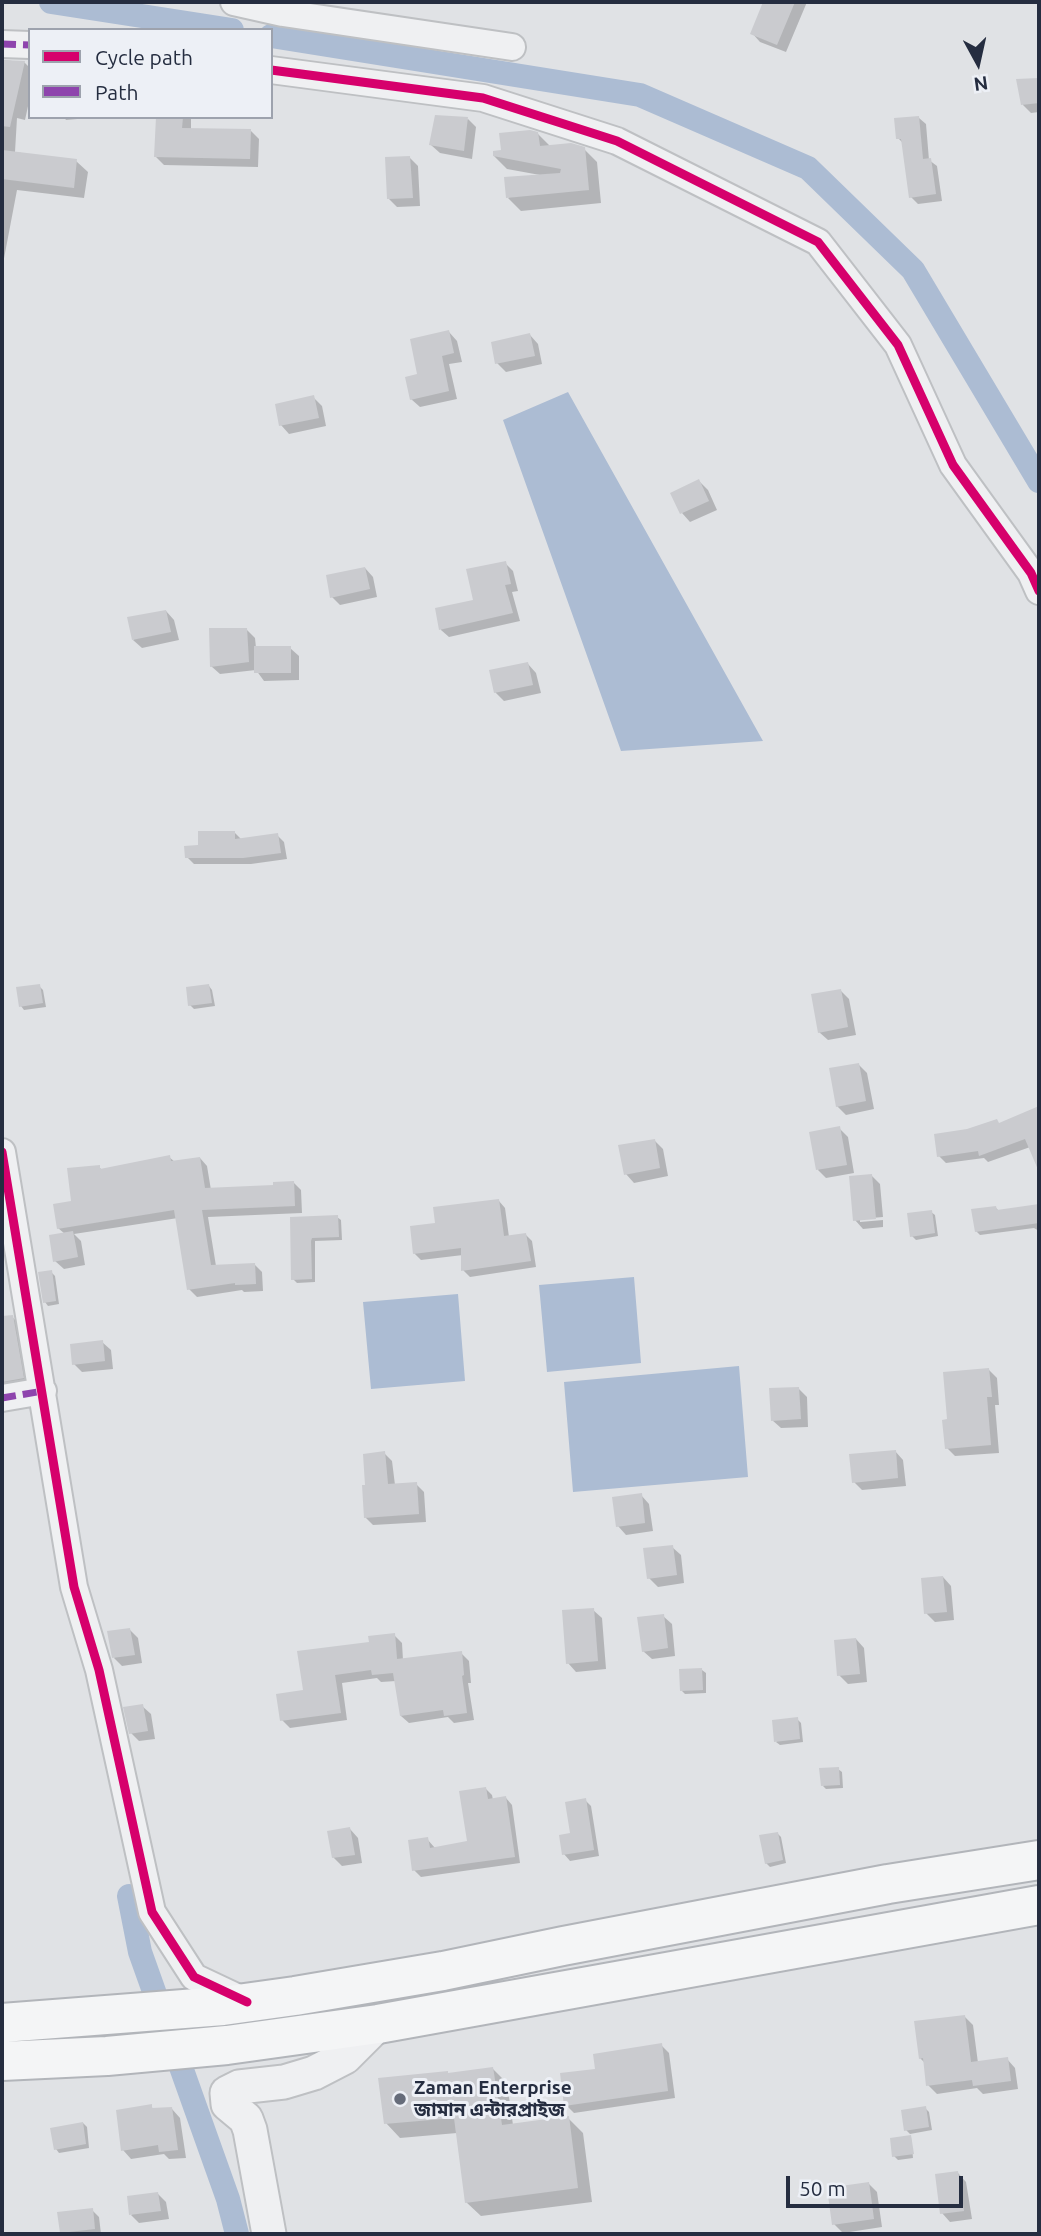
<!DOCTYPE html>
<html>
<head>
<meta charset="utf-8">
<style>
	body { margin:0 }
	#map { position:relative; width:1041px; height:2236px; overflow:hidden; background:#e0e2e5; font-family:Ubuntu,sans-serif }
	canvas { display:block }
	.frame { position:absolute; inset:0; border:4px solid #252d40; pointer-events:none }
	.legend { position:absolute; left:28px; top:28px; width:245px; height:91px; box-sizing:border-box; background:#edf0f6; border:2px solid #9da2ad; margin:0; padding:9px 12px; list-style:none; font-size:21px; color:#252d40 }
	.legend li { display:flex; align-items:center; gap:14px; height:35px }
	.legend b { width:35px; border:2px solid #9da2ad }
	.north { position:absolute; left:943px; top:28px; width:70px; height:70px; -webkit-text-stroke:5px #edf0f6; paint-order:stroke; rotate:172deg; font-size:19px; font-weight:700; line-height:28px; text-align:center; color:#252d40 }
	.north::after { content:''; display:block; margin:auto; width:24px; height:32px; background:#252d40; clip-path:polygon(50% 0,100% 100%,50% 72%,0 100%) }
	.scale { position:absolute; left:786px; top:2176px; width:177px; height:32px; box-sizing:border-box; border:4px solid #252d40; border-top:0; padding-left:9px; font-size:21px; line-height:24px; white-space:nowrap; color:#252d40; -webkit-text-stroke:5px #edf0f6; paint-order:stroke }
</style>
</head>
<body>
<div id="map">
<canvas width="1041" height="2236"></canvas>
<div class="frame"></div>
<ul class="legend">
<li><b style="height:9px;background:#d6006c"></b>Cycle path</li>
<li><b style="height:9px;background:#8e44ad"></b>Path</li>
</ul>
<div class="north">N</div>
<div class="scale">50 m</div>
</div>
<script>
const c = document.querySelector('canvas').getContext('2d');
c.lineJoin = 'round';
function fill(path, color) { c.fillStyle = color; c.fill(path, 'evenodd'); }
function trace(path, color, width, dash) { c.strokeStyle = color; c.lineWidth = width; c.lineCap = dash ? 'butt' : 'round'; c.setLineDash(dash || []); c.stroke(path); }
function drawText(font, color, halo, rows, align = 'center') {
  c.font = font + ' Ubuntu,"Noto Sans Bengali",sans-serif'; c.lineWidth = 6; c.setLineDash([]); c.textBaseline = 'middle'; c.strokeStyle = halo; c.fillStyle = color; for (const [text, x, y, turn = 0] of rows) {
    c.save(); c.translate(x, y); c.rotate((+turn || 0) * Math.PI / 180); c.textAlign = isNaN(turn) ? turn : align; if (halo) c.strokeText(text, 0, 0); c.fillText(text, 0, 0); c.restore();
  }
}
fill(new Path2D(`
	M568 392 763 741 621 751 503 420Z
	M634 1277 641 1363 547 1372 539 1285Z
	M458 1294 465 1381 371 1389 363 1302Z
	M739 1366 748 1477 573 1492 564 1382Z`), '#acbcd3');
fill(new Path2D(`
	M765 2H807L786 52 760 42 752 33Z
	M2 60 24 62 30 68V97L25 120 17 118 15 152 76 161 88 172 84 198 17 190 2 269Z
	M1039 79V112L1031 113 1023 105 1018 81Z
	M64 117H100L66 120Z
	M158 117H191V130L251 131 259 139 258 167 164 165 156 157Z
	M919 118 926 124 929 160 937 166 942 201 918 204 911 197 904 144 898 138Z
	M468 119 476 127 472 159 440 153 431 145Z
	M538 134 551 147 584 149 597 162 601 203 521 211 508 198 540 175 507 169 494 156Z
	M410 158 418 166 420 206 397 207 389 199Z
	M449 332 457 341 462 362 449 364 457 399 420 407 411 399 419 376Z
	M530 335 538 344 542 364 506 372 497 363Z
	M313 397 322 406 326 426 289 434 281 425Z
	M699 481 708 490 717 510 690 522 682 513Z
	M505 563 513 571 518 591 512 592 520 621 449 637 441 630 437 609 475 601Z
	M365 568 373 577 377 597 340 605 332 597Z
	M166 611 174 620 179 640 142 648 133 640Z
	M247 630 255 638 256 648H290L299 656V680L264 681 256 670 220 674 211 666Z
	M528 664 536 673 541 693 504 701 495 692Z
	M234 832 242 840 277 835 284 842 287 859 251 864H194L187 857 199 846Z
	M39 986 43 990 46 1007 24 1010 21 1006Z
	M209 986 212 990 215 1006 194 1009 190 1005Z
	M841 991 849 999 856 1035 828 1040 819 1032Z
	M859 1065 867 1073 874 1109 846 1115 837 1106Z
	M1037 1109 1039 1111V1147L1035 1149 1033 1146 988 1162 984 1158 946 1163 939 1156 1000 1124Z
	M839 1128 848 1137 854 1173 826 1178 818 1170Z
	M654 1140 663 1149 668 1176 634 1183 626 1174Z
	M169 1157 175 1162 200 1158 207 1166 211 1190 275 1187 293 1182 301 1190 302 1213 208 1217 216 1266 254 1264 262 1272 263 1291 244 1292 242 1290 197 1297 189 1289 178 1218 74 1234 81 1241 85 1265 64 1269 55 1261 65 1234 58 1228 73 1203 99 1167 103 1171Z
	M871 1175 880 1184 883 1217 860 1219V1222L883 1220V1227L863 1229 855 1220Z
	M499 1201 505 1208 509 1237 525 1234 532 1241 536 1267 470 1277 463 1270V1255L421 1260 414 1253Z
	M1039 1206V1231L1034 1228 980 1235 976 1231 995 1207 999 1211Z
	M931 1212 935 1215 938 1236 916 1240 912 1236Z
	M337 1217 341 1220 342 1240 315 1241V1282L297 1283 293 1279 292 1219Z
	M51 1272 55 1276 59 1304 48 1306 45 1302Z
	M12 1317 21 1325 31 1386 2 1393V1318Z
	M102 1342 111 1350 113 1369 82 1372 74 1364Z
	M989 1370 997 1378 999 1405H995L999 1453 955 1456 947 1448 949 1421Z
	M798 1388 807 1397 808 1427 781 1428 772 1420Z
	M895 1451 903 1460 906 1486 862 1490 854 1482Z
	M384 1453 392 1461 395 1485 416 1484 424 1492 426 1522 373 1525 365 1517 367 1487Z
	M641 1495 649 1504 653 1531 626 1535 618 1526Z
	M672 1547 681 1555 684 1583 658 1587 649 1578Z
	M943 1577 951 1586 954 1620 935 1622 926 1613Z
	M593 1610 602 1618 606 1669 576 1672 568 1663Z
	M663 1616 672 1624 675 1656 652 1659 643 1651Z
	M130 1630 138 1638 142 1663 122 1666 114 1658Z
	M394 1635 402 1643 403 1660 461 1653 469 1661 471 1683H468L474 1720 454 1723 448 1717 409 1723 401 1716 396 1681 381 1682 377 1678 342 1683 347 1720 290 1728 282 1720 305 1691 370 1644Z
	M856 1639 864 1648 867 1682 848 1684 839 1675Z
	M702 1670 706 1673V1693L685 1694 681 1690Z
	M142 1706 151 1714 155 1739 139 1741 131 1733Z
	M797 1719 801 1723 803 1742 780 1745 776 1742Z
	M838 1769 842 1772 843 1788 826 1789 823 1786Z
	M486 1789 492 1795 493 1800 506 1798 512 1805 520 1863 421 1877 414 1870 427 1839 435 1848 469 1843Z
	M585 1800 591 1806 599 1856 570 1861 564 1854Z
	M350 1829 358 1838 362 1863 342 1866 333 1857Z
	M777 1833 781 1837 786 1863 770 1867 766 1863Z
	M964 2016 973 2025 978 2063 1007 2059 1015 2068 1018 2089 983 2094 977 2088 937 2094 928 2085 925 2063 920 2058Z
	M661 2045 669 2053 675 2098 574 2113 566 2105 597 2070Z
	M493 2069 507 2083 513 2125 568 2118 583 2133 592 2202 481 2216 466 2202 457 2133 400 2138 386 2123 449 2075Z
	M151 2106 154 2110 172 2109 180 2118 186 2158 169 2159 164 2154 131 2159 123 2150Z
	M925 2108 929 2112 932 2130 910 2134 906 2130Z
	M83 2123 87 2127 89 2148 59 2153 56 2149Z
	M911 2137 913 2158 898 2160 894 2156Z
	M958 2173 966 2182 972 2219 950 2222 942 2213Z
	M869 2184 877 2192 882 2227 843 2233 834 2224Z
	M158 2194 166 2202 169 2219 139 2223 131 2215Z
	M92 2210 99 2217 101 2234H61L59 2213Z`), '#0003');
trace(new Path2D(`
	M51 2 232 30
	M271 36 640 95 808 168 913 270 1039 481
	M129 1896 140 1952 228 2199 237 2234`), '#acbcd3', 24);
fill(new Path2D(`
	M763 2H795L777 45 750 34Z
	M2 60 25 61 10 127 2 126Z
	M1039 78V103L1021 105 1016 79Z
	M435 115 468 117 464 151 429 145Z
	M919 116 923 159 931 158 936 194 909 198 901 139H896L894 118Z
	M156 117H183L182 128 251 129 250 159 154 157Z
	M530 130 538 132 540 146 571 143 585 147 589 190 506 198 504 177 560 173 561 169 493 156V151L501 150 499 133Z
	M2 150 77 159 74 188 2 179Z
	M410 156 413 198 387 199 385 157Z
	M449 330 454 353 442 356 449 391 410 400 405 377 417 374 410 339Z
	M530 333 535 356 495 364 491 342Z
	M314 395 319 418 279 426 275 404Z
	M699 479 709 501 680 514 670 493Z
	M506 561 511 584 505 585 513 613 439 630 435 608 473 600 466 569Z
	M365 567 370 589 330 598 326 575Z
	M166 610 171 632 132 640 127 617Z
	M209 628H247L249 662 210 667Z
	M254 646H291V673H254Z
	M528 662 533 685 494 693 489 670Z
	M198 831H235V839L278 833 281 853 243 858H185L184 846 198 845Z
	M40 984 43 1003 19 1007 16 987Z
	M209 984 212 1003 188 1006 186 987Z
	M841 989 848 1027 818 1033 811 994Z
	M859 1063 866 1101 836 1107 829 1068Z
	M1039 1106V1172L1025 1139 979 1156 978 1151 937 1157 934 1134 967 1129 997 1119 999 1123Z
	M840 1126 847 1165 816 1170 809 1132Z
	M655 1139 660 1168 624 1175 618 1145Z
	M170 1155 171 1161 200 1157 205 1188 273 1185V1182L294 1181 295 1206 202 1210 211 1265 255 1263 256 1284 235 1285V1283L187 1290 174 1210 57 1229 53 1204 71 1201 67 1168 100 1165V1169Z
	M872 1174 876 1219 853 1221 849 1176Z
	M499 1199 504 1236 526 1233 531 1261 461 1271V1248L413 1254 410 1226 435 1223 433 1207Z
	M1039 1204V1223L975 1232 971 1209 996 1206 997 1210Z
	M932 1210 935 1233 910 1237 907 1213Z
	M338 1215 339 1237 312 1238 311 1241 312 1279 291 1280 290 1217Z
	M73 1231 78 1257 53 1262 49 1235Z
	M52 1270 56 1301 43 1303 38 1272Z
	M13 1315 24 1378 2 1382V1316Z
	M103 1340 105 1361 72 1365 70 1344Z
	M989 1368 992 1397H987L991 1445 945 1449 942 1420 947 1419 943 1372Z
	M799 1387 801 1419 771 1421 769 1388Z
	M896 1450 898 1478 852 1483 849 1454Z
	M385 1451 388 1484 417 1482 419 1514 364 1518 362 1485H365L363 1454Z
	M642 1493 645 1523 616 1527 612 1497Z
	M673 1545 677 1575 647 1579 643 1548Z
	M943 1576 947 1612 924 1614 921 1578Z
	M594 1608 598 1661 566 1664 562 1610Z
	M664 1614 668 1648 642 1652 637 1617Z
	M130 1628 135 1655 112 1658 107 1631Z
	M395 1633 397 1659 462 1651 464 1675 462 1676 467 1713 444 1716 443 1710 400 1716 393 1673 372 1675 371 1670 335 1675 341 1713 280 1721 276 1694 303 1690 297 1651 369 1642 368 1636Z
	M856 1638 860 1674 837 1676 834 1640Z
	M702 1668 703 1690 680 1691 679 1669Z
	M143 1704 148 1731 129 1734 123 1707Z
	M798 1717 800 1739 774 1742 772 1720Z
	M839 1767 840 1785 821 1786 819 1768Z
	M486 1787 488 1799 506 1796 515 1857 412 1871 408 1840 428 1837 430 1848 467 1841 459 1791Z
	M586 1798 594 1850 562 1855 559 1835 570 1833 565 1802Z
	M350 1827 355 1855 332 1858 327 1831Z
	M778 1832 783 1860 765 1864 759 1835Z
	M965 2015 971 2062 1008 2057 1011 2081 973 2086 972 2080 926 2086 923 2058 919 2059 914 2021Z
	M662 2043 668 2091 564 2106 560 2073 595 2069 593 2054Z
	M493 2067 502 2125 569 2116 578 2188 465 2203 454 2118 384 2124 378 2078 448 2071V2073Z
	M152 2104V2108L172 2107 178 2150 159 2152 158 2145 121 2151 116 2110Z
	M926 2106 929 2127 904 2131 901 2110Z
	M83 2122 86 2144 54 2150 50 2128Z
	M911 2135 914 2154 892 2157 890 2138Z
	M958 2171 964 2211 940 2214 935 2174Z
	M869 2182 874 2219 832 2225 827 2188Z
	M158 2192 161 2211 129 2215 127 2196Z
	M93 2208 95 2229 60 2233 57 2212Z`), '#cacbcf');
const minor = new Path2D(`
	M234 2 283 13 512 47
	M2 44 30 45
	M271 70 483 98 617 141 818 242 898 345 953 465 1031 573 1039 591
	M2 1152 74 1587 99 1670 152 1912 194 1977 247 2002
	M2 1398 43 1391`);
const tertiary = new Path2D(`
	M269 2234 250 2130 246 2119 228 2104 227 2093 239 2087 284 2082 314 2073 345 2057 378 2024`);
const trunk = new Path2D(`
	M2 2023 223 2006 295 1996 443 1971 563 1946 888 1884 1039 1860
	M2 2061 107 2056 227 2045 378 2024 1039 1905`);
trace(minor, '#bec0c3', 30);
trace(tertiary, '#bec0c3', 37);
trace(trunk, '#b2b5ba', 42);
trace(minor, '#eff0f2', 26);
trace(tertiary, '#eff0f2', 33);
trace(trunk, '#f4f5f6', 38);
trace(new Path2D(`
	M2 44 30 45
	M2 1398 43 1391`), '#8e44ad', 7, [14, 7]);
trace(new Path2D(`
	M271 70 483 98 617 141 818 242 898 345 953 465 1031 573 1039 591
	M2 1152 74 1587 99 1670 152 1912 194 1977 247 2002`), '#d6006c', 9);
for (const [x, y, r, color] of [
	[400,2099,7,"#666c7a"]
]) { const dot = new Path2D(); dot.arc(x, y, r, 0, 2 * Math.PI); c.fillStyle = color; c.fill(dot); trace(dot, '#edf0f6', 2.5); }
drawText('bold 19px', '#252d40', '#edf0f6', [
	["Zaman Enterprise",414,2088],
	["জামান এন্টারপ্রাইজ",414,2110]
], 'left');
</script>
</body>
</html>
